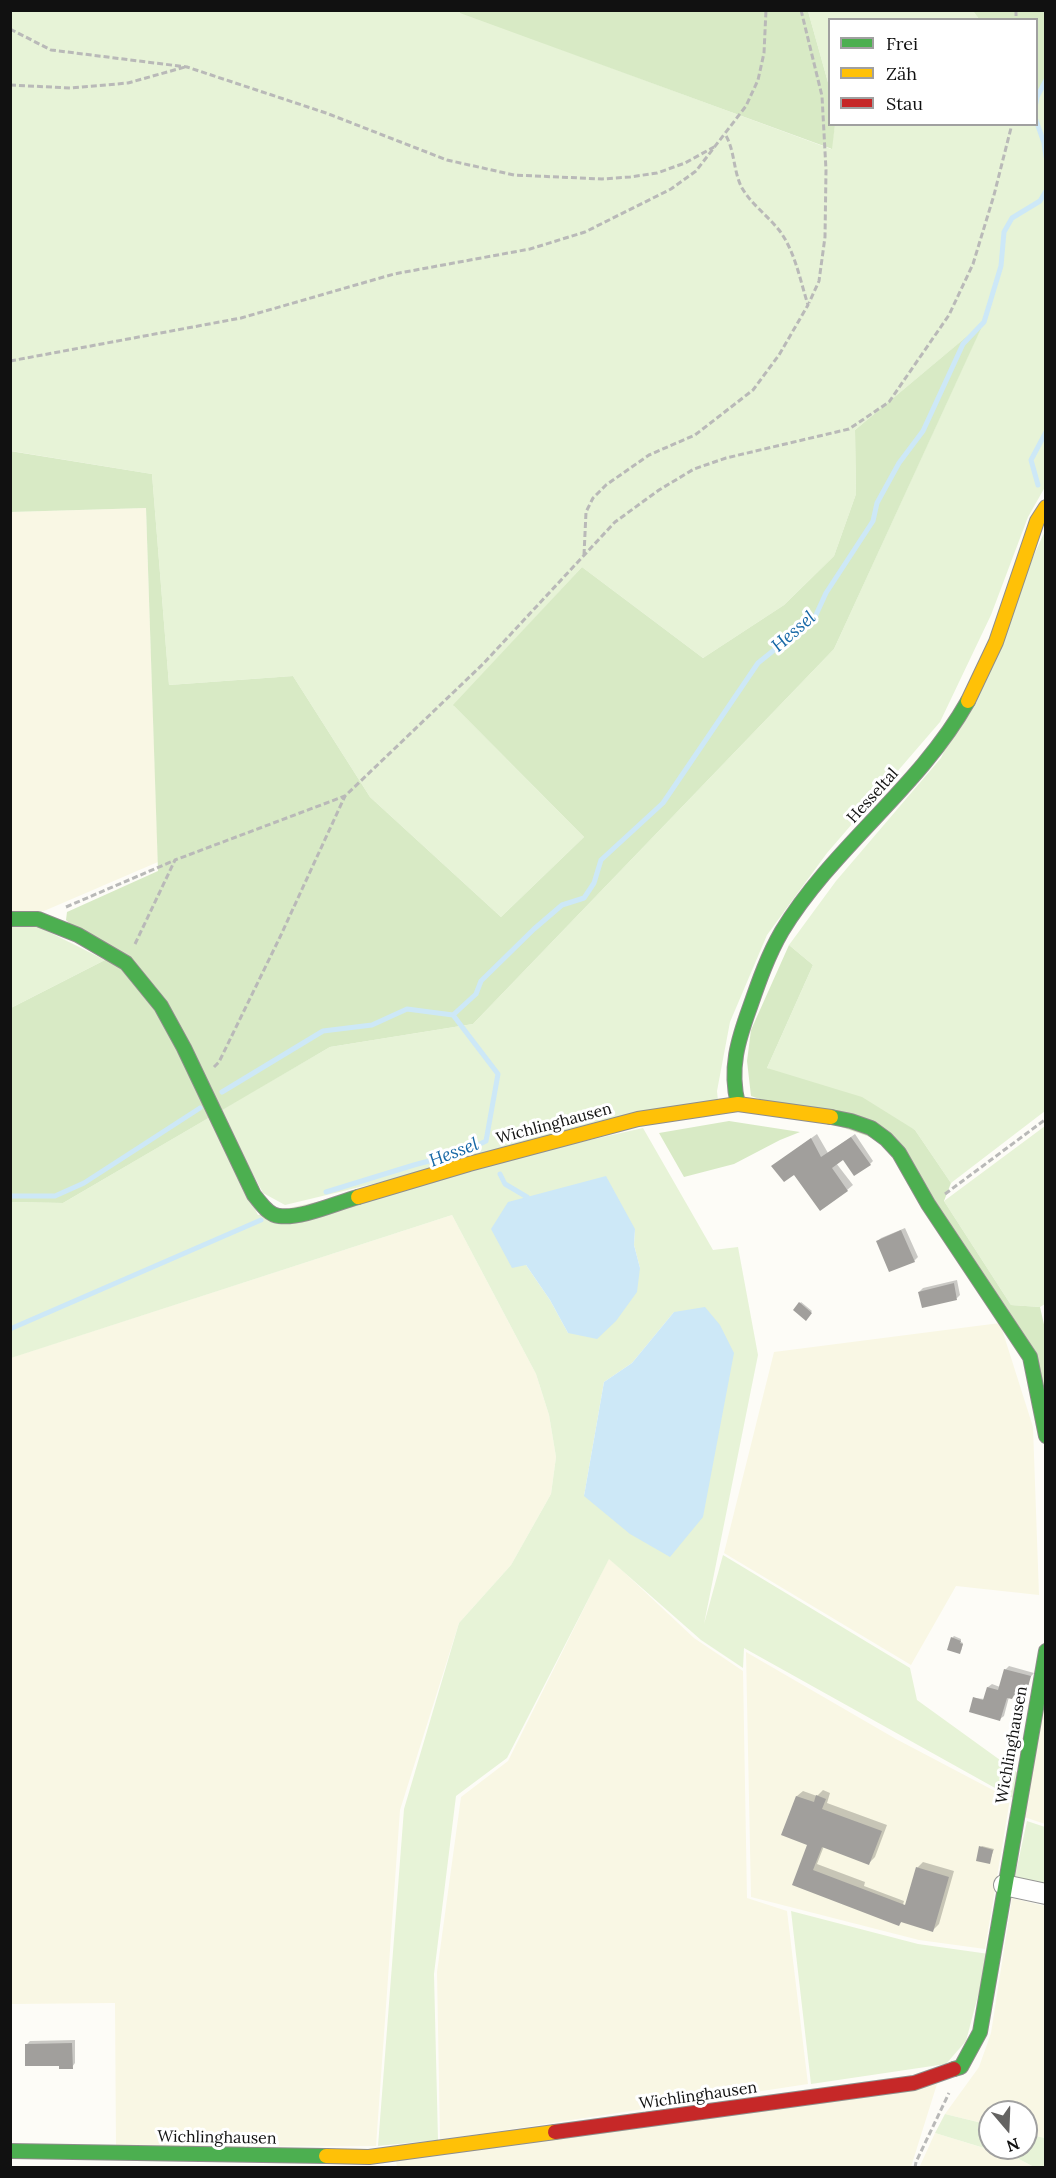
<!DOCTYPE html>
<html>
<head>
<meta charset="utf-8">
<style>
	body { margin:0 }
	#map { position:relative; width:1056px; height:2178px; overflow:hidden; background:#fdfcf7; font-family:Lora,serif }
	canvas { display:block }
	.frame { position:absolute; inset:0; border:12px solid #111; pointer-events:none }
	.legend { position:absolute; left:828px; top:18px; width:210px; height:108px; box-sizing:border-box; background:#fff; border:2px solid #a0a0a0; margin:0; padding:8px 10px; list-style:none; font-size:18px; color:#111 }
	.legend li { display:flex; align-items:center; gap:12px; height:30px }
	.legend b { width:30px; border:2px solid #a0a0a0 }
	.north { position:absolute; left:978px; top:2100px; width:60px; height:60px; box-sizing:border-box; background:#fff; border:2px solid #a0a0a0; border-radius:50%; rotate:161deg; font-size:16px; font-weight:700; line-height:24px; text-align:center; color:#111 }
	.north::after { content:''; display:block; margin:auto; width:21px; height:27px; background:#646362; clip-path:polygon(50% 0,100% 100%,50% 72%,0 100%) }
</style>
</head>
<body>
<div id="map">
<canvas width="1056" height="2178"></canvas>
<div class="frame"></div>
<ul class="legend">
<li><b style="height:8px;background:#4caf50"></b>Frei</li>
<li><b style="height:8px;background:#ffc107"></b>Zäh</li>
<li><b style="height:8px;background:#c62828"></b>Stau</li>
</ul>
<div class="north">N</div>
</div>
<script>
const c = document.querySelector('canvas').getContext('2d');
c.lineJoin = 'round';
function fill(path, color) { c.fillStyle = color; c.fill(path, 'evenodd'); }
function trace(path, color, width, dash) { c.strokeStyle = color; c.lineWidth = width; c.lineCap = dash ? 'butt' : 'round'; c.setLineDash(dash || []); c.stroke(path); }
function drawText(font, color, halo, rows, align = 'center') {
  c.font = font + ' Lora,serif'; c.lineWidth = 6; c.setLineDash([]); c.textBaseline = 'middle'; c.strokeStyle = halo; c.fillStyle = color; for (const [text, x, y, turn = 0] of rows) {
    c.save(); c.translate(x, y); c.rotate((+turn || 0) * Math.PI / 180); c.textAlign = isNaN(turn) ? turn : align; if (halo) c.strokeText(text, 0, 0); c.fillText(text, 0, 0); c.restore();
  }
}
fill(new Path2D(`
	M146 508 158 862 44 911 11 913 10 512Z
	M452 1215 536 1374 549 1415 556 1457 551 1494 511 1565 459 1623 400 1810 376 2146 116 2147 115 2003 11 2004 10 1358Z
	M1000 1323 1033 1427 1039 1595 956 1586 911 1665 724 1553 774 1352Z
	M609 1558 694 1638 743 1671 747 1898 787 1911 808 2084 440 2140 437 1972 461 1797 508 1761Z
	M746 1652 896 1739 1010 1799 985 1949 919 1940 751 1897Z
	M1045 1675V1824L1021 1816Z
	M1012 1898 1045 1906V2138L1026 2134V2112H990V2125L945 2114 979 2067 991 2033Z
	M937 2084 911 2167 397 2168 396 2160Z
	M935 2133 1017 2158 1034 2167 919 2168Z`), '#f9f7e4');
fill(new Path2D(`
	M10 11H460V12L831 149 835 125 1036 124 1037 96 1045 80V487L1028 517 991 615 940 722 827 853 767 935 730 1022 717 1091 718 1101 285 1205 263 1193 219 1111 330 1047 473 1024 834 649 983 323 855 430 856 494 834 556 784 605 703 658 582 567 454 706 584 837 501 917 370 797 293 676 169 685 152 474 11 451Z
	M808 11H973L979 19 830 20 829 86Z
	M1045 531V1111L951 1183 915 1130 767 1068 813 965 789 945 836 881 941 758Z
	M11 926H37L105 960 11 1008Z
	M210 1117 258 1215 643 1128 713 1250 738 1247 758 1355 704 1624 723 1555 910 1668 917 1700 1018 1773 1013 1798 744 1648 743 1668 701 1640 609 1559 507 1758 456 1796 434 1974 438 2140 378 2146 404 1809 459 1623 511 1565 551 1494 556 1457 549 1415 536 1374 452 1215 11 1358V1202L63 1203ZM635 1229 634 1245 640 1268 568 1333 550 1300 526 1265ZM674 1312 584 1496 604 1382 632 1363Z
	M1045 1126V1304L1040 1307 1011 1305 944 1201Z
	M1027 1821 1045 1827V1888L1014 1881Z
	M791 1911 918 1944 989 1954 966 2041 946 2064 811 2084Z
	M945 2114 990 2125V2148H1026V2134L1045 2138V2167H1034L1017 2158 935 2133Z`), '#e7f3d7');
fill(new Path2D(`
	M460 11H808L829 86 830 124 835 125 832 149 460 13Z
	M973 11H1045V80L1037 97 1036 20 979 19Z
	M984 322 834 649 473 1024 330 1047 63 1203 11 1202V1008L105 960 66 920 67 912 158 871 146 508 11 512 10 451 152 474 169 685 293 676 370 797 501 917 584 837 453 705 582 567 703 658 784 605 834 556 856 494 855 430Z
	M789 945 813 965 767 1068 862 1097 915 1130 951 1183 944 1201 1011 1305 1040 1307 1045 1329V1400L905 1149 751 1096 747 1061 751 1030Z
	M729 1121 800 1132 780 1140 734 1164 684 1177 659 1133Z`), '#d8eac5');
fill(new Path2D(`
	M606 1176 635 1229 634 1245 640 1268 637 1292 616 1321 597 1339 568 1333 550 1300 526 1265 512 1268 491 1229 508 1202Z
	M705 1307 720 1325 734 1353 703 1517 670 1557 630 1534 584 1496 604 1382 632 1363 674 1312Z`), '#cde8f7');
fill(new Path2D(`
	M817 1134 828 1153 855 1134 873 1161 870 1164 843 1158 836 1163 853 1185 847 1190 773 1166Z
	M905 1228 918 1257 914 1261 890 1270 877 1242 881 1238Z
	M957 1280 960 1295 957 1298 919 1292 923 1288Z
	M801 1302 812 1311 806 1318 795 1309Z
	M954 1636 961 1639V1642L963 1643 961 1651 952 1638Z
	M1009 1666 1034 1673 1012 1698 1009 1697 1004 1716 1000 1719 974 1698 985 1699 988 1687 992 1684 1000 1687 1005 1670Z
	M823 1790 830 1793 827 1803 887 1825 875 1857 869 1863 824 1846 817 1864 865 1882 864 1886 904 1901 900 1916 903 1917 917 1868 923 1862 954 1871 939 1924 933 1930 902 1921 899 1924 794 1885 809 1844 783 1834 797 1796 803 1791 817 1796Z
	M982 1846 994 1849 989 1863 981 1847Z
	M75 2040V2063L72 2067 27 2044 30 2041Z`), '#0003');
trace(new Path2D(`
	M1045 10 1046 11
	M1036 103 1037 97 1046 80
	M1036 120 1044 143 1046 157
	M1038 485 1031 460 1046 432
	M453 1015 498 1074 486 1141 464 1152
	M222 1092 323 1031 372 1025 407 1009 453 1015 476 994 481 981 534 929 562 905 584 898 594 883 601 860 663 803 758 663 815 617 826 593 873 521 877 503 899 463 923 431 963 344 984 322 1001 266 1004 232 1012 218 1040 201 1046 191
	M500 1174 505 1184 527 1197
	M326 1192 414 1165 455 1154
	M10 1196H55L84 1183 200 1108
	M10 1329 261 1220`), '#cde8f7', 5);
fill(new Path2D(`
	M851 1137 871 1165 854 1176 843 1160 832 1168 848 1191 820 1211 794 1175 784 1182 771 1166 811 1138 821 1157Z
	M901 1230 915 1262 889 1272 876 1241Z
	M954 1283 957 1300 922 1308 918 1292Z
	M799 1302 812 1313 806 1321 793 1310Z
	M951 1637 961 1641 960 1643 963 1644 960 1654 947 1650Z
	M1004 1669 1031 1676 1025 1698 1014 1695 1012 1699 1007 1698 1000 1721 969 1712 973 1697 983 1700 987 1687 998 1690Z
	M816 1795 826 1799 822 1809 882 1831 869 1865 822 1847 813 1870 905 1905 916 1867 949 1877 933 1932 901 1922 899 1926 792 1885 807 1845 781 1835 796 1796 814 1802Z
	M979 1846 993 1850 990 1864 976 1861Z
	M72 2043 73 2069H59V2066H25V2044Z`), '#a19f9c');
const street = new Path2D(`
	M1004 1885 1046 1894`);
const fast = new Path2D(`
	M10 919H38L78 935 126 963 161 1006 184 1048 254 1195C261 1203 268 1215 279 1216 301 1219 336 1203 358 1197
	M738 1104C729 1069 738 1040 750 1007 759 981 768 955 782 931 833 847 919 788 968 701
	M831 1117 851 1121 871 1128 886 1139 899 1153 928 1204 1030 1357 1046 1436
	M954 2069 961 2067 980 2032 1046 1651
	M10 2151 326 2156`);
const slow = new Path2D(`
	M968 701 996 642 1037 521 1046 507
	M358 1197 469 1164 638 1119 738 1104 831 1117
	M326 2156 369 2157 555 2132`);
const jam = new Path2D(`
	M555 2132 914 2083 954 2069`);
trace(street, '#979795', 22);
trace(fast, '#8e8d8b', 16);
trace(slow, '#8e8d8b', 16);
trace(jam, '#8e8d8b', 16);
trace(new Path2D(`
	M801 10 822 96 826 170 825 237 819 281 809 303
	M1016 10V20
	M10 29 51 50 187 67 326 113 447 160 514 175 602 179 630 177 657 173 685 163 714 147
	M10 85 70 88 128 83 185 67
	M10 361 241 318 394 274 530 249 585 232 671 189 696 171 746 106 758 80 764 53 766 10
	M584 555 586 512 593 498 606 485 649 455 695 435 753 390 779 355 808 305C800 280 795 251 779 230 767 215 752 205 742 188 733 171 735 150 725 134
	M66 907 173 861
	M135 944 175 860 345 796 483 664 615 522 659 490 694 469 726 458 849 429 889 402 949 315 973 264 994 195 1012 124
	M214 1067 219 1062 280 937 345 796
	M945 1194 1046 1119
	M915 2168 916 2162 949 2093`), '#b9b9b8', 3, [6, 3]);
trace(street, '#fffffe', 20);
trace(fast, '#4caf50', 14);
trace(slow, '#ffc107', 14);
trace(jam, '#c62828', 14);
drawText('16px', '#111', '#fff', [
	["Hesseltal",873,796,-48],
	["Wichlinghausen",554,1124,-15],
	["Wichlinghausen",1012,1745,-80],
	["Wichlinghausen",698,2096,-8],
	["Wichlinghausen",217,2138,1]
]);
drawText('italic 18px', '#1768a6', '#fff', [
	["Hessel",794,632,-41],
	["Hessel",454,1153,-21]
]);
</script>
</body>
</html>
